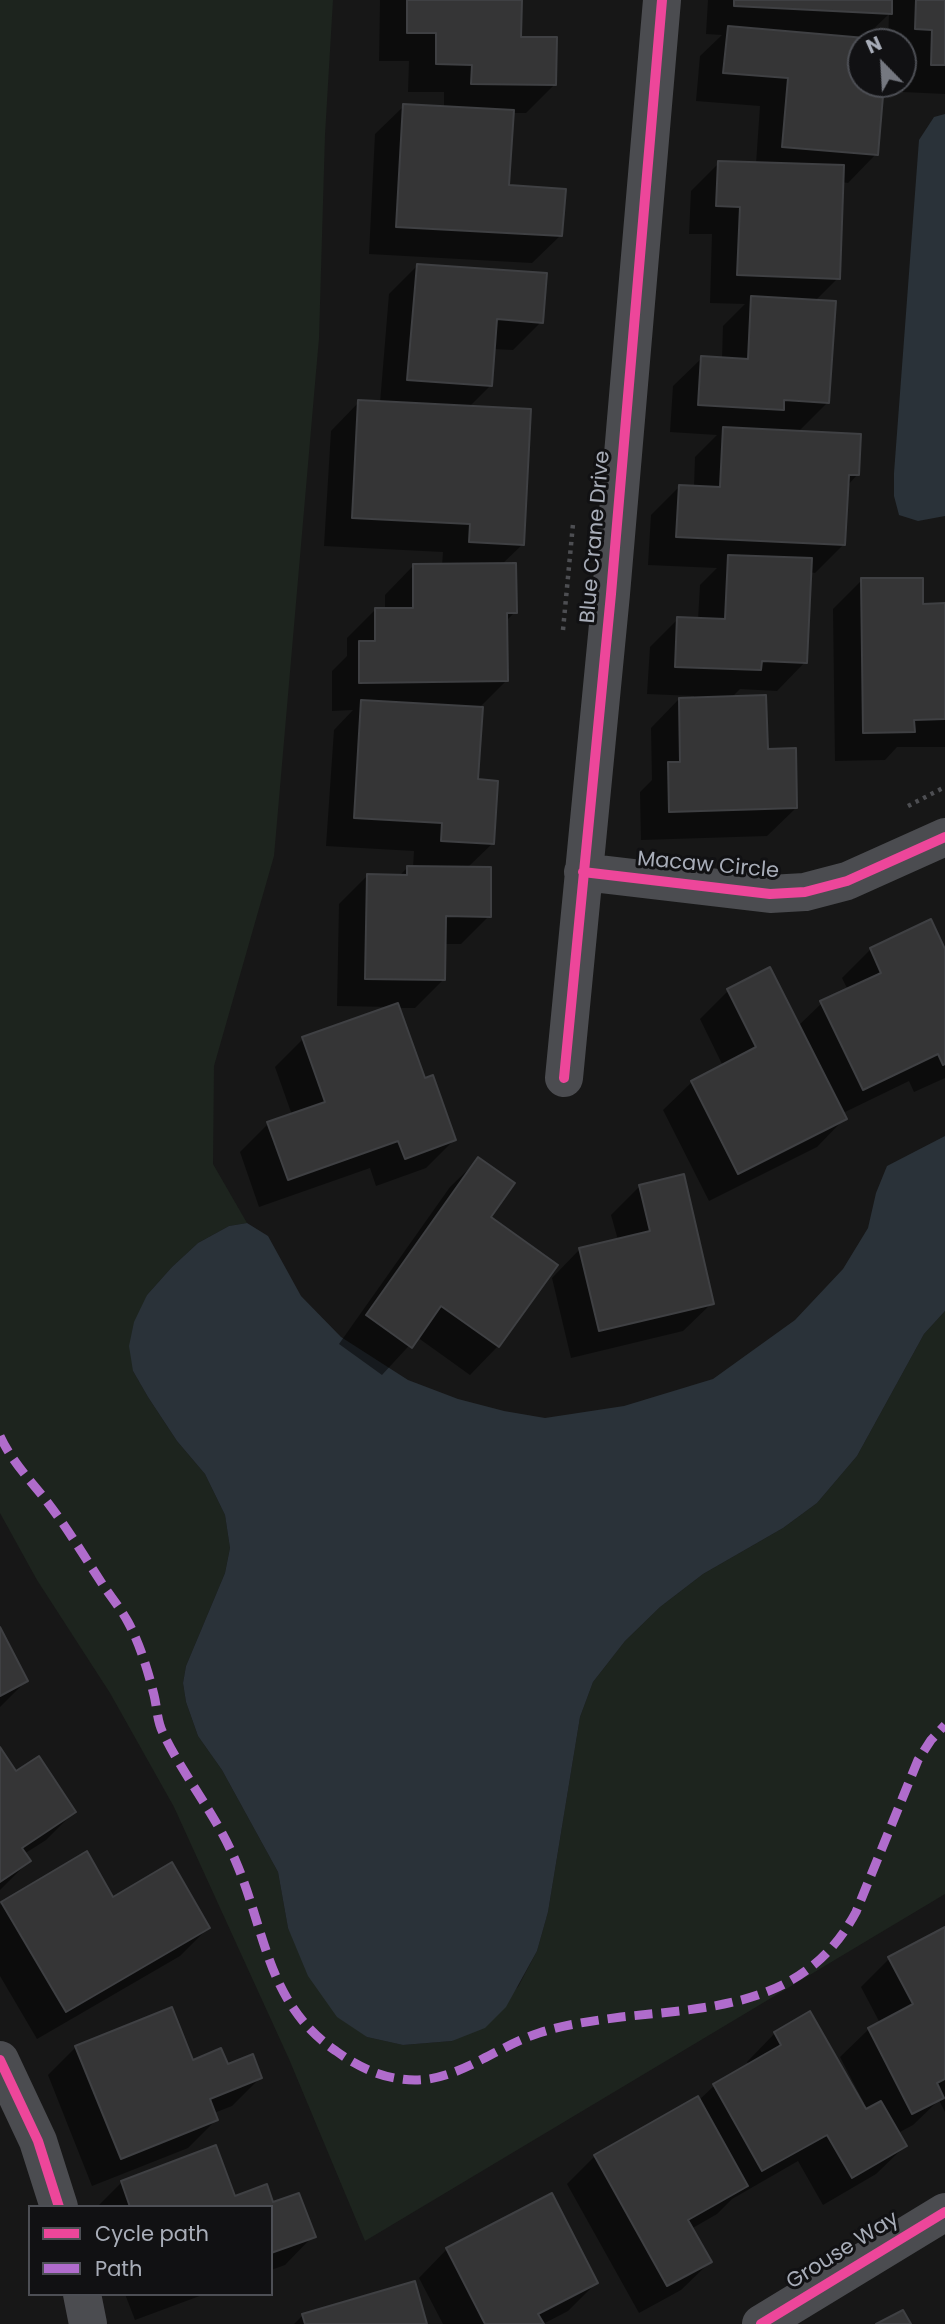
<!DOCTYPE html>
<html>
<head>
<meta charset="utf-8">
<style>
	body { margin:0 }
	#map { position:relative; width:945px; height:2324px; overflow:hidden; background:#171717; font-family:Poppins,sans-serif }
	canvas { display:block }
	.legend { position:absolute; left:28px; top:2205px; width:245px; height:91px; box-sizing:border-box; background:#111113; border:2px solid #4d4f55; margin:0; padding:9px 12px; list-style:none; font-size:21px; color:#a8adb8 }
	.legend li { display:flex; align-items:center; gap:14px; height:35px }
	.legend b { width:35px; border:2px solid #4d4f55 }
	.north { position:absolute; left:847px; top:28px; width:70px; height:70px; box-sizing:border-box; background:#111113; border:2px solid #4d4f55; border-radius:50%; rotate:336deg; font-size:19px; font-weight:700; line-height:28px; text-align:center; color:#a8adb8 }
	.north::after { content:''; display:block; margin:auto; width:24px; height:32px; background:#757880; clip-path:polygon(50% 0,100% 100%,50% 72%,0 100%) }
</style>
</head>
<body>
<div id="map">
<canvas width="945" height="2324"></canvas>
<ul class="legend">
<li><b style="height:9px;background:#ed469a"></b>Cycle path</li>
<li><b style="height:9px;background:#b06ccc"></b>Path</li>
</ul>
<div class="north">N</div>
</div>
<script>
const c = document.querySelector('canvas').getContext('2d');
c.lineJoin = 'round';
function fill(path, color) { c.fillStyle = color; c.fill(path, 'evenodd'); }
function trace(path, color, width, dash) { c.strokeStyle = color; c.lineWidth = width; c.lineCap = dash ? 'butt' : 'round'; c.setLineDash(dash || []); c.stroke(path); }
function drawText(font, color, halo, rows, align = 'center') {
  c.font = font + ' Poppins,sans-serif'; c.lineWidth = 6; c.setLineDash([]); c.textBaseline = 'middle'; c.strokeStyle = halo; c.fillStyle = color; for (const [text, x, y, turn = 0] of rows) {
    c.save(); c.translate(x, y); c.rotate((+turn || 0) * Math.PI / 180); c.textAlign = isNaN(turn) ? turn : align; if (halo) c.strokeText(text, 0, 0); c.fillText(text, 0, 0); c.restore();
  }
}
fill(new Path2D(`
	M0 0H333L325 135 319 338 274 856 214 1066 213 1164 247 1223 229 1226 198 1243 172 1267 147 1295 133 1371 148 1397 177 1441 205 1474 225 1515 230 1548 225 1573 186 1666 183 1683 186 1702 198 1736 222 1770 278 1872 288 1928 367 2037 403 2045 452 2041 518 1987 537 1951 548 1912 580 1717 593 1682 625 1641 660 1607 703 1574 783 1528 817 1503 857 1456 924 1334 945 1311V1894L365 2241 289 2059 174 1807 110 1693 37 1580 0 1513Z`), '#1d241e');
fill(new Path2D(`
	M945 114V516L918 521 899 515 894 496V473L919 140 934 117Z
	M945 1136V1311L924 1334 857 1456 817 1503 783 1528 703 1574 660 1607 625 1641 593 1682 580 1717 548 1912 537 1951 506 2007 485 2028 452 2041 403 2045 367 2037 337 2017 308 1976 288 1928 278 1872 222 1770 198 1736 186 1702 183 1683 186 1666 225 1573 230 1548 225 1515 205 1474 177 1441 148 1397 133 1371 129 1346 134 1322 147 1295 172 1267 198 1243 229 1226 247 1223 268 1236 301 1296 341 1337 408 1380 458 1399 504 1411 545 1418 624 1406 713 1379 795 1320 843 1269 868 1228 876 1193 887 1166Z`), '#2a3239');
fill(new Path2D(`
	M380 0H520V38L554 85 526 113H512L507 187 561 235 532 263 369 254 375 134 404 106 444 108V92H408L409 61H379Z
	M708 0H945V94L903 92 905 58H903V42H861V84H882L876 154 848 183 842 182 838 278 815 301 828 402 797 433 857 475 847 486 844 544 815 573 809 572 805 662 777 691 740 689 731 698 767 751 796 808 767 836 641 840 640 792 652 780 651 728 679 699H694V696L647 694 650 647 678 619 698 620 700 585 717 568 648 565 651 515 679 487H694L695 457 717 435 670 432 673 386 702 358 722 359 723 326 745 304 710 303 712 234H689L691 191 719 163 756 164 760 106 696 101 700 56 722 35 706 34ZM889 14 888 42 863 39Z
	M418 265 541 322 513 350 493 349 490 386 469 407 523 544 501 565 515 612 505 622 506 681 478 709 476 781 493 843 467 868 489 916 461 944H444L443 980 415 1008H398L424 1080 454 1140 426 1168 376 1186 370 1168 259 1207 240 1152 268 1124 292 1115 275 1067 303 1039 391 1007 337 1006 339 904 367 876H399L408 867 413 868 414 851 326 846 334 730 353 710 332 711V671L347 656V638L375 610H385V595L413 566H442L443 552 324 546 331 431 359 402 380 403 389 294Z
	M862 580 945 617V747H897L885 760 835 761 833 609Z
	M871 949 945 953V1078L914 1092 909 1081 843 1113 845 1118 817 1147 709 1201 663 1110 692 1082 723 1066 700 1019 728 991 798 1026 822 1003 848 990 842 978Z
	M479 1159 488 1217 556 1266 498 1346 470 1375 417 1337 382 1375 339 1344 450 1187Z
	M640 1186 712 1303 683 1331 571 1358 552 1278 580 1249 618 1240 611 1215Z
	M0 1631 26 1681 0 1707Z
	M0 1750 15 1774 74 1812 46 1840 24 1854 29 1861 0 1890Z
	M2 1903 208 1928 180 1956 37 2039 0 1976V1905Z
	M944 1930 945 2112 939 2100 913 2125 898 2133 905 2146 876 2174 823 2205 798 2161 732 2199 717 2214 691 2229 710 2262 681 2290 639 2313 567 2184 595 2156 698 2101 714 2086 749 2066 747 2062 775 2033 861 2104 864 2103 840 2057 869 2029 880 2023 861 1987 889 1959Z
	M76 2047 227 2067 260 2078 232 2106 214 2113 216 2120 188 2148 92 2186 48 2075Z
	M122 2182 272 2204 313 2236 285 2265 271 2270V2207H97Z
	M447 2249 596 2283 568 2311 543 2324H443L419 2278Z
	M125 2294H205L135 2320Z
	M303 2315 425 2324H294Z`), '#0007');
const building = new Path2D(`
	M407 0H522L521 37H557L556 85 471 84 472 65 436 64V33H407Z
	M734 0H892V14L734 6Z
	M916 0H945V65H931L932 30 915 29Z
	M728 26 888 40V42H861V84H884L878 155 782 147 788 78 723 73Z
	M403 104 514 110 509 185 566 189 562 236 396 227Z
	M718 161 844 165 840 279 737 275 740 207 716 206Z
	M417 264 547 273 543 323 497 319 492 386 407 380Z
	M751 296 836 301 829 403 784 400V410L698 405 701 356 748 359Z
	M358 400 531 409 524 545 469 542 470 524 352 518Z
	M723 427 861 434 859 475H849L845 545 676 537 679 485 720 487Z
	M728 555 812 558 807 663 762 661 761 670 675 667 677 617 725 619Z
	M516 563 517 613H507L508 681 359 683V641H375V608H413V564Z
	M861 578H923V604L945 603V719L914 720 915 732 863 733Z
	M766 695 768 749 796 748 797 808 669 812 668 762H680L679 698Z
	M361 700 483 707 478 779 498 781 494 844 441 841 442 823 354 818Z
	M407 866 491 867V917L446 916 445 980 365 979 367 874 407 875Z
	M931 919 945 949V1064L943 1065 938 1054 863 1090 820 1001 881 973 870 948Z
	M770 967 847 1119 738 1174 691 1081 756 1047 727 989Z
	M398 1003 425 1078 433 1075 456 1140 405 1159 398 1141 288 1180 267 1122 325 1102 302 1037Z
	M478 1157 515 1183 491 1217 558 1265 499 1347 441 1306 412 1348 366 1315Z
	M684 1174 714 1304 599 1331 579 1248 650 1231 639 1185Z
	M0 1627 28 1681 0 1696Z
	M0 1747 16 1771 39 1756 76 1812 22 1848 31 1861 0 1882Z
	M87 1851 113 1897 172 1862 210 1928 66 2012 1 1902Z
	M945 1927V2079L937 2083 944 2098 912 2114 868 2028 913 2004 888 1957Z
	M172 2007 193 2060 221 2048 228 2064 253 2054 262 2078 210 2099 218 2120 121 2159 75 2046Z
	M810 2011 866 2109 881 2101 907 2146 852 2178 827 2135 762 2171 713 2084 781 2045 774 2032Z
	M698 2096 748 2186 688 2220 712 2262 667 2286 594 2155Z
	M216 2145 235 2196 267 2184 273 2202 299 2193 316 2237 271 2253V2207H130L121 2181Z
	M552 2193 598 2283 538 2314 544 2324H485L446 2248Z
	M415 2281 427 2324H305L302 2314Z
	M903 2310 911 2324H876Z`);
fill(building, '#353536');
trace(building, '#3f4043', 2);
trace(new Path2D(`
	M563 630 573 524
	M908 806 945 787`), '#4d4e52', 4.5, [3.5, 5]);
trace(new Path2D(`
	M583 872 770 894 805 892 847 881 945 837
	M564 1078 611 594 662 0
	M0 2060 38 2141 59 2207
	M82 2294 88 2324
	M761 2324 945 2212`), '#4b4c50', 38);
trace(new Path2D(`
	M0 1436C11 1460 29 1479 45 1499 66 1526 84 1556 103 1585 111 1597 121 1609 128 1622 140 1644 148 1671 154 1695 157 1707 157 1721 163 1733 184 1777 217 1816 236 1862 266 1932 267 2004 336 2051 355 2065 377 2076 401 2079 452 2087 492 2048 539 2033 566 2024 593 2021 621 2017 715 2007 806 2006 856 1912L918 1760 931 1740 945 1725`), '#b06ccc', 9, [18, 9]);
trace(new Path2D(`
	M583 872 770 894 805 892 847 881 945 837
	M564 1078 611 594 662 0
	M0 2060 38 2141 59 2207
	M761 2324 945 2212`), '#ed469a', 10);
drawText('21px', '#a8adb8', '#111113', [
	["Blue Crane Drive",596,537,-85],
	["Macaw Circle",708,866,5],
	["Grouse Way",843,2251,-32]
]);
</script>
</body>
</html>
